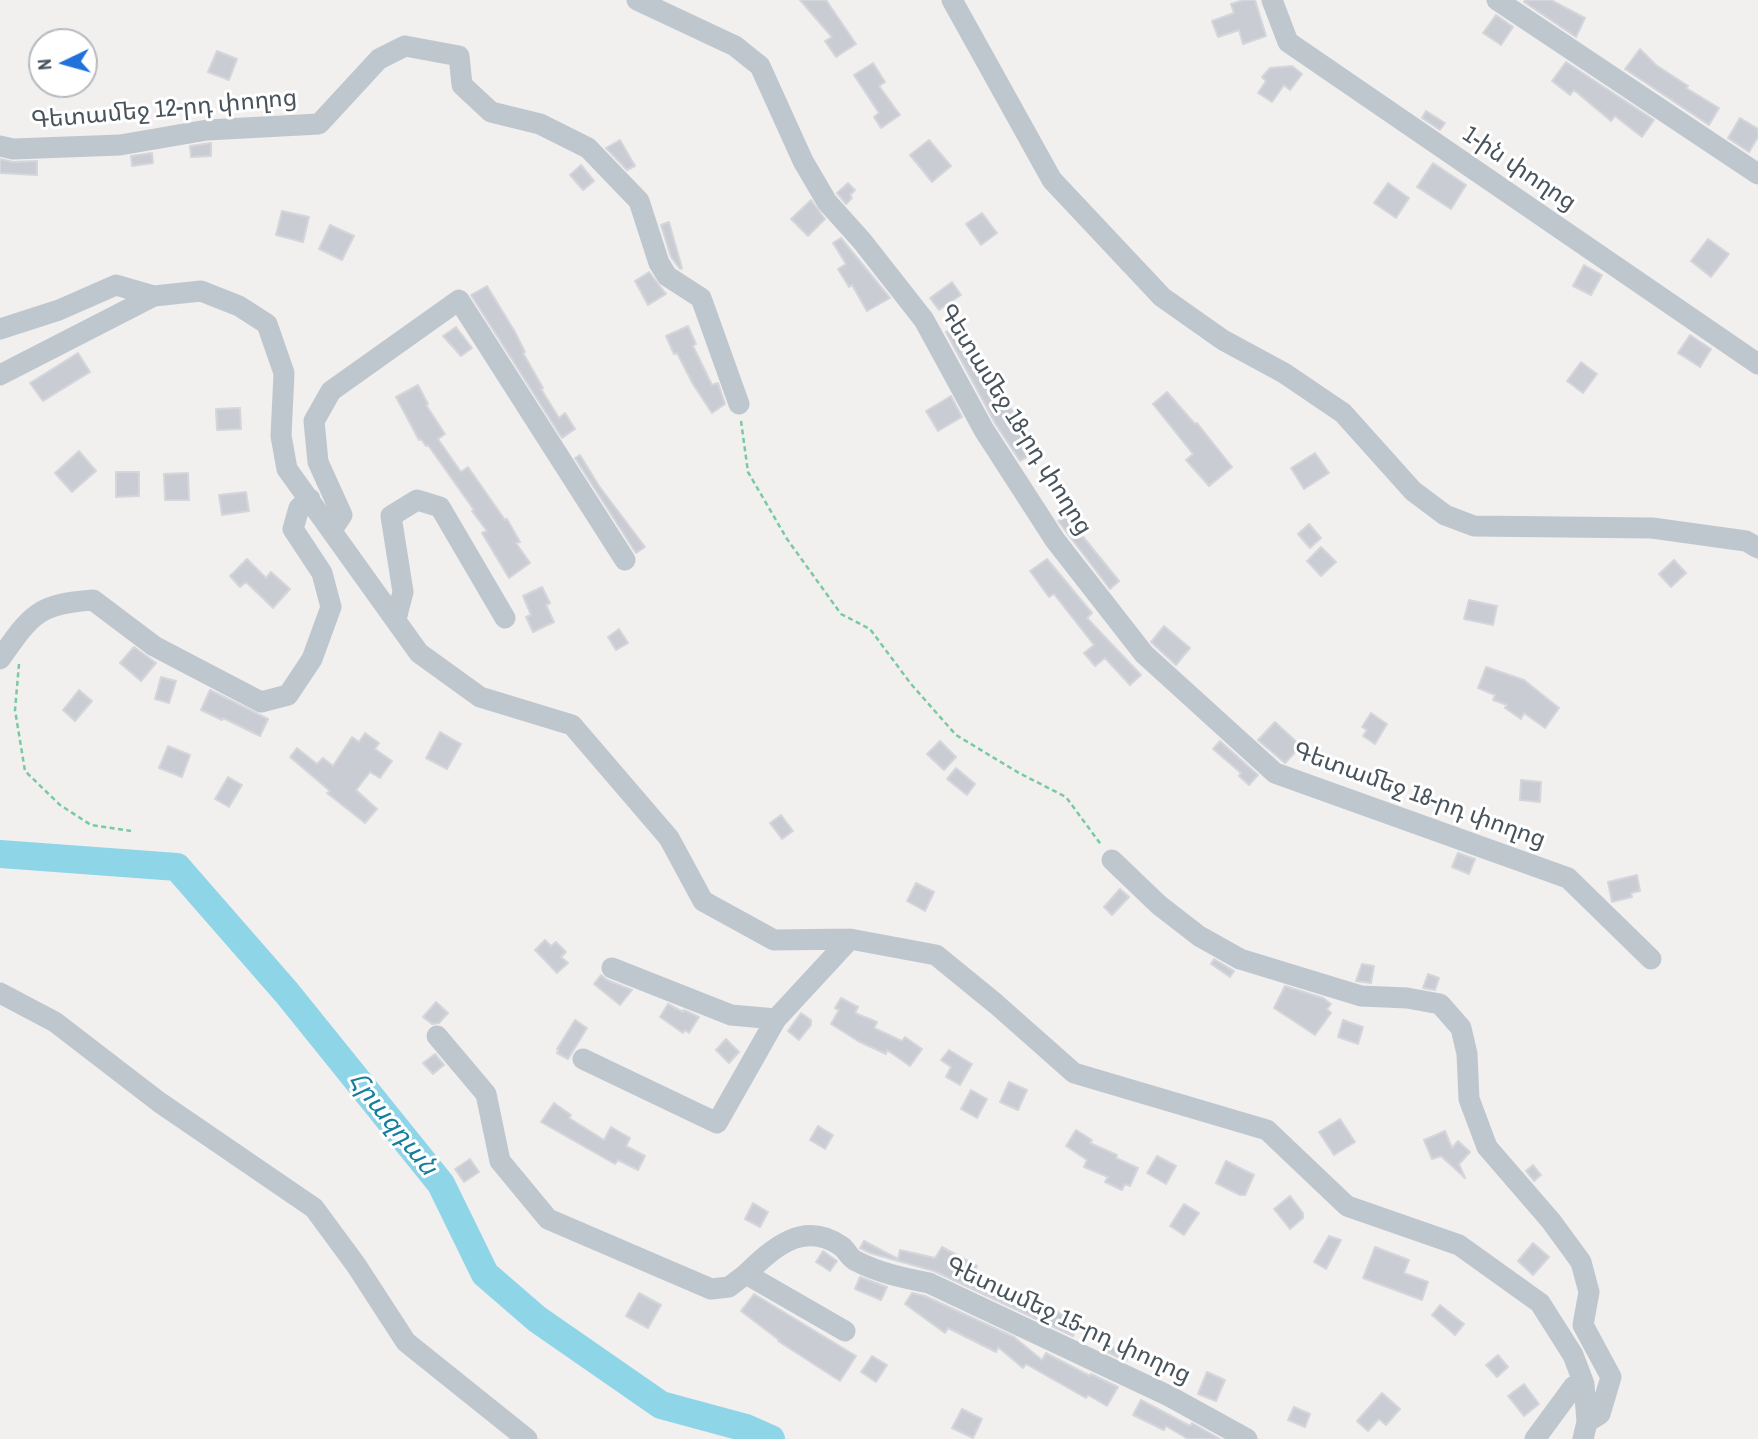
<!DOCTYPE html>
<html>
<head>
<meta charset="utf-8">
<style>
	body { margin:0 }
	#map { position:relative; width:1758px; height:1439px; overflow:hidden; background:#f2efef; font-family:"Archivo Narrow",sans-serif }
	canvas { display:block }
	.north { position:absolute; left:28px; top:28px; width:70px; height:70px; box-sizing:border-box; background:#fff; border:2px solid #b6babe; border-radius:50%; rotate:265deg; font-size:19px; font-weight:700; line-height:28px; text-align:center; color:#48535c }
	.north::after { content:''; display:block; margin:auto; width:24px; height:32px; background:#2171da; clip-path:polygon(50% 0,100% 100%,50% 72%,0 100%) }
</style>
</head>
<body>
<div id="map">
<canvas width="1758" height="1439"></canvas>
<div class="north">N</div>
</div>
<script>
const c = document.querySelector('canvas').getContext('2d');
c.lineJoin = 'round';
function trace(path, color, width, dash) { c.strokeStyle = color; c.lineWidth = width; c.lineCap = dash ? 'butt' : 'round'; c.setLineDash(dash || []); c.stroke(path); }
function fill(path, color) { c.fillStyle = color; c.fill(path, 'evenodd'); }
function drawText(font, color, halo, rows, align = 'center') {
  c.font = font + ' "Archivo Narrow","Noto Sans Armenian",sans-serif'; c.lineWidth = 6; c.setLineDash([]); c.textBaseline = 'middle'; c.strokeStyle = halo; c.fillStyle = color; for (const [text, x, y, turn = 0] of rows) {
    c.save(); c.translate(x, y); c.rotate((+turn || 0) * Math.PI / 180); c.textAlign = isNaN(turn) ? turn : align; if (halo) c.strokeText(text, 0, 0); c.fillText(text, 0, 0); c.restore();
  }
}
trace(new Path2D(`
	M0 854 177 867 287 993 441 1184 485 1274 537 1319 661 1405 746 1428 771 1439`), '#8fd5e8', 28);
const building = new Path2D(`
	M800 0H826L856 44 836 57 825 41 832 37Z
	M1244 0H1255L1266 36 1243 44 1239 30 1218 37 1212 21 1234 13 1231 4Z
	M1525 0H1551L1585 18 1576 37 1524 2Z
	M1496 15 1513 27 1501 45 1483 33Z
	M1640 49 1656 65 1688 86 1686 88 1719 108 1709 125 1625 69Z
	M217 51 237 59 229 80 208 72Z
	M1566 62 1654 120 1642 137 1615 116 1611 121 1574 90 1570 95 1552 81Z
	M873 63 885 82 879 86 900 115 881 128 874 117 879 113 854 75Z
	M1292 66 1302 74 1290 90 1284 85 1272 102 1258 93 1266 81 1262 77 1270 68Z
	M1426 111 1445 123 1440 130 1422 118Z
	M1740 118 1758 129V137L1749 152 1728 138Z
	M620 140 635 166 627 170 606 148Z
	M929 140 951 166 932 182 910 155Z
	M211 143V156L191 157 190 146Z
	M152 153 153 163 132 166 131 156Z
	M0 159 13 162 37 161V175L0 173Z
	M1433 163 1466 185 1451 209 1417 187Z
	M581 165 594 181 583 190 570 175Z
	M848 183 855 190 850 195 852 198 846 204 837 193Z
	M1388 183 1409 198 1396 218 1374 203Z
	M811 200 825 219 808 236 791 219Z
	M282 211 309 217 303 242 276 235Z
	M982 213 997 233 981 245 966 224Z
	M669 222 682 268 680 269 671 257 661 225Z
	M330 225 354 236 342 260 319 249Z
	M841 238 890 298 867 311 852 285 849 287 838 269 846 264 833 243Z
	M1708 239 1729 254 1711 277 1691 261Z
	M1584 265 1602 275 1591 295 1573 286Z
	M649 272 666 294 648 305 635 281Z
	M952 282 961 295 939 310 930 298Z
	M487 286 515 332 525 352 523 353 543 388 541 389 559 418 565 413 575 429 562 438 471 295Z
	M688 326 696 344 693 346 712 385 718 383 725 404 712 413 693 384 677 353 674 354 666 336Z
	M958 326 998 402 1005 398 1036 452 1020 461 995 423 946 332Z
	M456 327 472 348 461 356 443 336Z
	M1690 335 1711 349 1700 367 1678 353Z
	M78 353 90 372 43 401 30 383Z
	M1581 362 1597 374 1583 393 1567 381Z
	M418 385 428 404 426 405 445 434 438 439 461 472 468 467 505 520 507 519 520 542 516 543 530 563 509 578 482 533 487 531 472 511 474 510 428 445 426 446 421 439 419 440 396 397Z
	M1167 392 1195 424 1197 423 1232 467 1209 486 1186 460 1193 454 1153 404Z
	M951 396 962 417 938 431 926 411Z
	M240 408 241 429 217 430 216 409Z
	M79 451 96 471 72 492 55 473Z
	M1315 453 1329 473 1304 489 1291 468Z
	M580 455 599 486 645 547 636 553 575 458Z
	M116 472H139V496L116 497Z
	M188 473 189 500H165L164 474Z
	M246 492 249 511 222 515 219 495Z
	M1067 517 1119 581 1110 589 1058 521Z
	M1309 524 1321 538 1310 548 1298 534Z
	M1321 547 1336 562 1321 576 1307 561Z
	M247 559 266 578 271 572 290 589 273 608 246 582 240 587 230 576Z
	M1047 559 1092 613 1087 618 1141 675 1130 685 1105 658 1095 666 1084 653 1094 645 1054 594 1049 597 1030 571Z
	M1674 560 1686 573 1671 587 1659 574Z
	M542 587 550 603 546 605 554 622 533 632 526 617 531 615 523 596Z
	M1469 600 1497 606 1493 625 1464 619Z
	M1164 626 1190 648 1176 665 1151 642Z
	M619 629 628 643 616 650 608 637Z
	M134 647 156 663 141 681 120 663Z
	M1486 667 1524 680 1559 708 1545 728 1524 713 1521 719 1505 708 1507 705 1493 700 1495 695 1478 688Z
	M161 677 176 681 169 703 155 699Z
	M79 690 92 701 75 721 63 710Z
	M210 690 268 719 260 736 223 718 222 720 201 710Z
	M1371 713 1387 724 1375 744 1363 736 1367 730 1362 727Z
	M1275 722 1301 746 1285 763 1258 740Z
	M440 732 461 744 447 769 426 758Z
	M365 733 379 743 375 749 392 761 380 778 370 772 356 790 377 809 365 823 327 793 330 791 290 757 297 748 317 764 323 758 333 766 352 737 359 742Z
	M940 741 956 757 944 770 927 754Z
	M1220 741 1258 775 1249 785 1239 776 1241 773 1213 749Z
	M168 746 190 755 182 777 159 768Z
	M956 768 975 784 967 795 947 779Z
	M228 777 242 785 229 807 215 799Z
	M1521 780 1541 782 1540 802 1520 800Z
	M781 815 793 831 782 839 770 823Z
	M1458 853 1475 859 1469 874 1452 867Z
	M1637 875 1640 891 1631 893 1632 897 1612 902 1608 882Z
	M916 883 934 892 925 911 907 901Z
	M1120 889 1129 897 1112 915 1104 907Z
	M545 940 551 946 556 942 566 952 561 957 568 963 557 973 535 950Z
	M1214 959 1234 971 1230 977 1211 964Z
	M1362 964 1374 966 1371 983 1356 981Z
	M1428 974 1439 978 1435 990 1423 988Z
	M601 975 607 980 632 990 620 1005 594 984Z
	M1285 986 1323 998 1331 1004 1327 1009 1331 1013 1315 1035 1274 1008Z
	M841 998 858 1007 855 1013 877 1022 874 1028 902 1041 905 1037 922 1049 910 1066 887 1050 886 1054 858 1041 831 1024 839 1010 835 1008Z
	M436 1002 448 1013 439 1023 432 1024 423 1017Z
	M668 1004 683 1012 684 1010 699 1017 689 1033 685 1030 683 1033 660 1017Z
	M801 1013 811 1020V1025L799 1040 788 1031Z
	M575 1020 587 1028 568 1059 557 1053 559 1050 557 1049Z
	M1343 1020 1363 1027 1358 1044 1338 1037Z
	M726 1039 739 1052 729 1063 716 1050Z
	M949 1050 972 1064 960 1085 946 1077 951 1067 941 1060Z
	M435 1054 444 1065 433 1074 423 1063Z
	M1009 1082 1027 1090 1018 1110 1000 1102Z
	M971 1090 987 1099 977 1118 961 1109Z
	M554 1103 571 1115 569 1118 604 1140 611 1127 630 1138 626 1146 645 1156 638 1170 618 1160 615 1164 541 1122Z
	M1340 1119 1355 1142 1334 1155 1319 1132Z
	M818 1126 833 1135 825 1149 810 1140Z
	M1076 1130 1092 1140 1090 1143 1117 1155 1116 1158 1138 1168 1130 1186 1125 1184 1122 1190 1105 1182 1108 1177 1084 1167 1087 1160 1066 1146Z
	M1445 1131 1452 1148 1458 1141 1470 1152 1459 1164 1465 1178 1441 1156 1432 1159 1424 1140Z
	M1157 1156 1176 1166 1166 1184 1147 1173Z
	M470 1159 479 1172 464 1182 455 1169Z
	M1226 1161 1254 1175 1245 1195H1240L1216 1183Z
	M1533 1165 1541 1175 1534 1181 1526 1171Z
	M1290 1196 1303 1213V1218L1290 1229 1274 1209Z
	M753 1203 768 1212 760 1227 745 1219Z
	M1184 1204 1199 1213 1184 1235 1170 1226Z
	M1329 1236 1341 1240 1326 1269 1314 1262Z
	M864 1241 898 1259 900 1250 935 1258 942 1247 977 1266 975 1270 1014 1294 1016 1290 1071 1319 1067 1325 1076 1330 1073 1336 934 1271 870 1253 860 1248Z
	M1533 1243 1549 1257 1533 1275 1518 1261Z
	M1375 1247 1409 1260 1404 1273 1428 1282 1422 1300 1363 1278Z
	M823 1251 837 1261 830 1271 816 1262Z
	M860 1277 887 1287 881 1300 855 1289Z
	M639 1293 661 1305 648 1328 626 1316Z
	M912 1293 925 1296 1014 1337 1042 1360 1046 1353 1090 1376 1091 1374 1118 1387 1107 1406 1088 1395 1086 1398 1026 1364 1023 1368 998 1347 996 1352 948 1328 945 1333 905 1304Z
	M754 1294 856 1356 840 1381 778 1341 779 1340 741 1311Z
	M1440 1305 1464 1324 1455 1335 1432 1315Z
	M1106 1344 1123 1352 1122 1354 1128 1358 1126 1361 1103 1350Z
	M1498 1355 1508 1367 1497 1377 1486 1365Z
	M872 1356 887 1365 876 1382 861 1372Z
	M1207 1372 1225 1380 1216 1401 1198 1394Z
	M1524 1384 1539 1404 1524 1416 1508 1396Z
	M1382 1393 1400 1409 1386 1425 1379 1419 1368 1431 1357 1421Z
	M1141 1400 1190 1426 1192 1423 1220 1439H1188L1166 1426 1164 1430 1133 1415Z
	M1294 1407 1310 1414 1305 1427 1288 1420Z
	M962 1409 982 1419 973 1438 952 1428Z`);
fill(building, '#c9ccd2');
trace(building, '#d4d6db', 2);
trace(new Path2D(`
	M741 421 748 472 787 539 841 614 870 629 911 684 956 735 1019 773 1066 797 1102 846
	M19 664 15 710 25 771 60 805 91 825 131 831`), '#79caa2', 2.5, [5, 3.5]);
trace(new Path2D(`
	M637 0 735 46 760 66 803 161 827 202 862 241 924 320 984 430 1055 540 1144 654 1275 773 1568 878 1651 959
	M952 0 1052 180 1162 297 1223 340 1284 373 1343 413 1413 491 1445 515 1474 526 1652 528 1746 541 1758 548
	M1272 0 1288 42 1758 364
	M1497 0 1758 174
	M0 146 13 149 120 145 207 130 319 124 379 59 405 46 459 56 462 85 491 112 540 124 588 148 639 201 659 263 667 276 701 298 739 404
	M0 329 59 310 116 285 154 296 201 291 239 306 267 324 284 373 281 436 287 469 419 653 480 697 572 725 669 838 703 901 774 940 850 939 936 955 996 1004 1074 1073 1267 1130 1347 1206 1459 1245 1540 1303 1573 1355 1584 1384 1587 1422 1583 1439
	M0 375 154 296
	M332 530 342 515 318 462 314 421 331 391 459 300 625 560
	M396 619 403 592 391 516 417 500 440 507 505 618
	M0 659C31 615 37 604 93 600L154 646 261 702 288 695 312 659 331 607 322 573 293 529 299 508 310 499
	M1112 860 1159 905 1199 936 1240 959 1361 996 1407 998 1440 1004 1461 1028 1467 1054 1469 1099 1487 1147 1551 1221 1581 1262 1589 1292 1583 1325 1611 1377 1600 1414 1587 1422
	M612 968 731 1015 776 1019
	M0 993 55 1022 159 1102 314 1208 356 1265 406 1342 527 1439
	M437 1036 486 1094 500 1161 548 1219 711 1289 729 1287 746 1274
	M583 1059 717 1123 776 1019 850 939
	M845 1331 746 1274C773 1248 803 1220 841 1246 847 1250 849 1258 856 1261 879 1273 904 1278 929 1283L1169 1396 1247 1439
	M1535 1439 1574 1386 1584 1384`), '#bec7ce', 21);
drawText('24px', '#48535c', '#fff', [
	["Գետամեջ 12-րդ փողոց",164,110,-5],
	["1-ին փողոց",1519,169,34],
	["Գետամեջ 18-րդ փողոց",1015,420,58],
	["Գետամեջ 18-րդ փողոց",1419,796,20],
	["Գետամեջ 15-րդ փողոց",1068,1321,25]
]);
drawText('italic 26px', '#137f9d', '#fff', [
	["Հրազդան",392,1124,51]
]);
</script>
</body>
</html>
